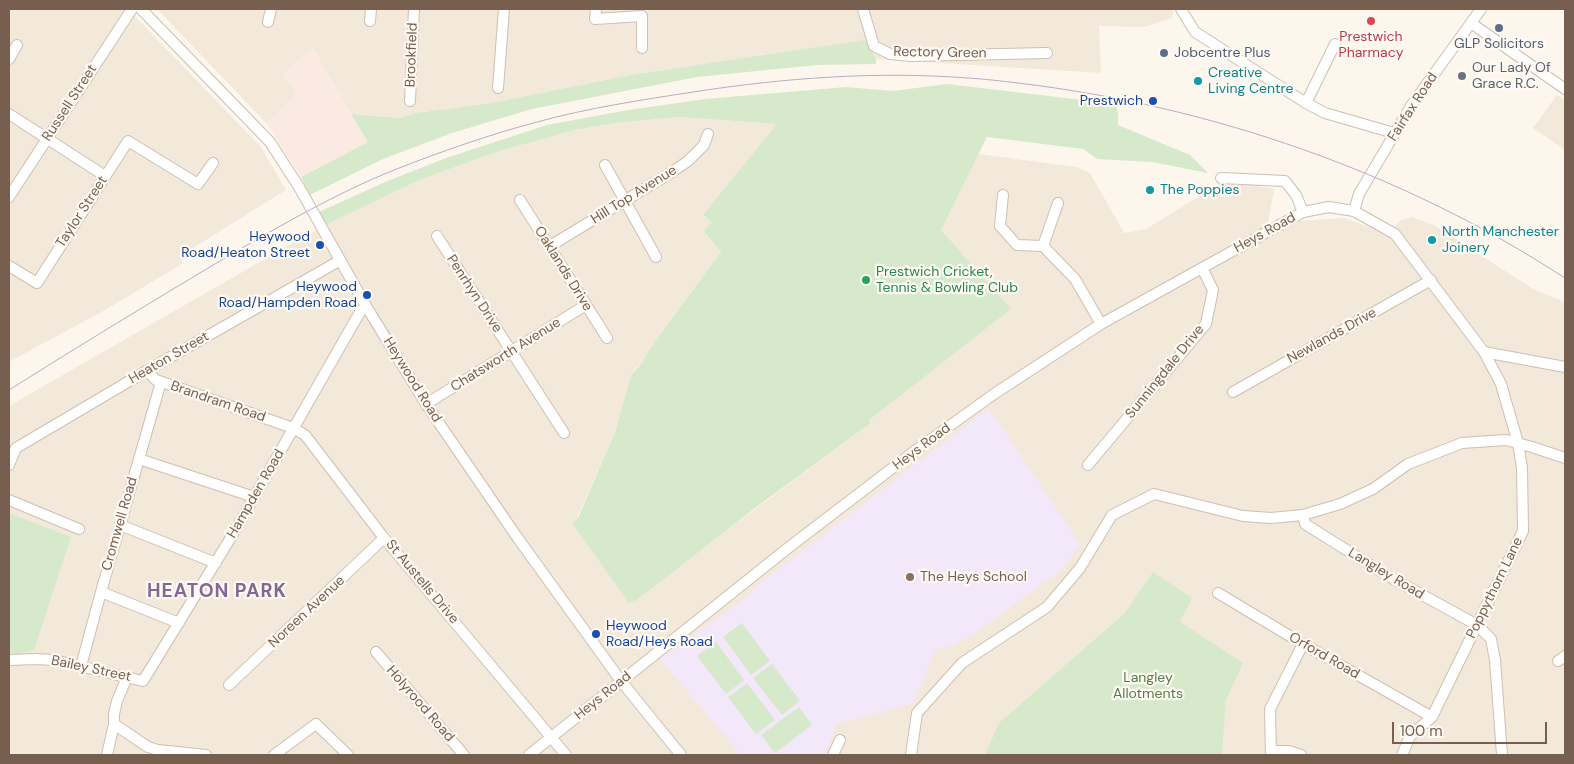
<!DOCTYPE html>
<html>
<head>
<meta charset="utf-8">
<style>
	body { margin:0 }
	#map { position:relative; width:1574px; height:764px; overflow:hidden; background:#fcf6ec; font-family:"DM Sans",sans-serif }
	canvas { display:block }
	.frame { position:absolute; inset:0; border:10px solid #775f4f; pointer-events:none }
	.scale { position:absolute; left:1392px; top:722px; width:155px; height:22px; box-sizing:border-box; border:2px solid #775f4f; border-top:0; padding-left:6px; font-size:15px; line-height:18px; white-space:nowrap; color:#775f4f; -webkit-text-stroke:4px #fefaf3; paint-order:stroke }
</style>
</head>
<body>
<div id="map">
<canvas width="1574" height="764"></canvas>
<div class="frame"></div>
<div class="scale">100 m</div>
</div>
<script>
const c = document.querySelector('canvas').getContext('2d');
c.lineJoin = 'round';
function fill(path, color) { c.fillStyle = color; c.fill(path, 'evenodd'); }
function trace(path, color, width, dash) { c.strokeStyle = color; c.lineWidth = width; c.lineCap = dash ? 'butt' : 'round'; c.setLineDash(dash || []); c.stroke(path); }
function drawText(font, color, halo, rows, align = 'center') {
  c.font = font + ' "DM Sans",sans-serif'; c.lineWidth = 4.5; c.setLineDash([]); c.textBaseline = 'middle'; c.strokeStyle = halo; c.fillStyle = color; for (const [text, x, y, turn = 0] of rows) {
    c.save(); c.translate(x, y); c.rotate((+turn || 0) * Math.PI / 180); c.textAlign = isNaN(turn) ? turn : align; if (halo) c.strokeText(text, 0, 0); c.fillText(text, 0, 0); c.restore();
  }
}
fill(new Path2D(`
	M9 9H128L261 147 286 190 182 255V264L105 310 9 362Z
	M157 9H1173L1172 18 1145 27 1099 26 1101 73 876 59 864 41 630 75 491 103 416 113 399 118 351 114 312 47 297 94 267 124Z
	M1557 95 1565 100V150L1533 128Z
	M679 117 778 124 703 216 712 222 704 232 721 252 667 325 648 352 642 363 634 370 629 382 615 432 576 520 630 602 871 423 869 420 941 230 978 154 1077 167 1090 173 1124 233 1146 229 1226 180 1274 189 1268 223 1344 218 1387 233 1401 220 1412 217 1434 225 1533 289 1565 302V755H9V406L310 233 422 179 497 152 575 130 616 123Z`), '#f3e9db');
fill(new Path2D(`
	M312 47 368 142 301 177 267 124 297 94 283 74Z`), '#fbeae1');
fill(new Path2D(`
	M989 408 1081 545 1059 572 975 633 952 646 936 649 913 704 836 724 833 737 824 755H741L660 659 741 601 760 583Z`), '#f3e8f9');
fill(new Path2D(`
	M865 40 876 59V64L817 65 697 77 532 109 452 133 383 159 310 195 301 177 368 142 351 114 399 118 416 113 491 103 630 75Z
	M947 84 1116 104 1118 113V125L1190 155 1208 173 1152 162 1097 159 1083 149 987 137 941 230 1011 309 869 420 871 423 759 505 634 602 633 600 629 603 572 523 578 518 615 432 631 375 642 363 648 352 667 325 721 252 704 232 711 222 703 215 777 124 679 117 616 123 575 130 497 152 422 179 326 225 319 212 385 182 446 158 547 125 628 110 705 99 846 87 893 91Z
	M9 513 71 537 34 650 17 654 9 653Z
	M1153 572 1192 598 1180 622 1243 663 1226 700 1222 755H985L999 723 1125 613Z
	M742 623 770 661 751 675 723 637Z
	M716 642 744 680 726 694 697 656Z
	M772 664 800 701 782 715 753 678Z
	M747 683 775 720 756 734 728 697Z
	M799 707 812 725 775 753 761 735Z`), '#d6eacb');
const street = new Path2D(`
	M141 9 270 142 299 187 366 306 426 404 517 537 621 681 681 755
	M596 9 595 19 642 16V48
	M863 9 874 46 890 54 911 56 1047 53
	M1181 9 1195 32 1306 103 1325 113 1394 133
	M370 21 371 9
	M268 22 271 9
	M1471 23 1565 89
	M9 59 17 45
	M498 88 504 9
	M410 101 414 9
	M1306 103 1335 44
	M9 114 105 176
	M605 165 656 257
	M1221 178 1285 181 1296 195 1303 212
	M1003 195 1000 226 1017 245 1043 246 1075 279 1101 324
	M9 197 132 9
	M520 200 607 338
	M1354 211 1359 194 1411 106 1481 9
	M437 236 564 433
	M550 246 672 172 688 161 704 145 708 134
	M1043 246 1058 203
	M9 266 37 283 128 141 198 184 213 163
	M1484 352 1565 367
	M147 371 156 380 293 428 305 435 384 538 566 755
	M1233 392 1431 280
	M426 404 586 305
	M139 459 254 497
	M9 465 16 448 160 363 339 261
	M1088 465 1206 324 1213 290 1202 268
	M9 500 79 529
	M1303 515 1305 524 1388 576 1477 625 1491 639 1495 660 1502 755
	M120 525 216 563
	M101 592 179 623
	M1218 593 1303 644 1432 717
	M376 652 464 755
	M9 660 36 659 54 660 143 681 233 534 360 312 366 306
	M1558 661 1565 656
	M81 666 101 592 161 382
	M229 685 384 538
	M114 724 148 747 158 750 206 755
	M1272 751H1289L1301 755
	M107 755 114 724V714L117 701 127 677
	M274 755 316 724 348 755
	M529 755 788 548 916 450 994 394 1101 324 1303 212 1329 207 1354 211 1395 234 1484 352 1501 384 1518 443 1522 468 1523 531 1432 717 1410 736 1402 755
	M833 755 840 740
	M911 755 917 713 962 663 1047 607 1080 568 1112 515 1154 494 1243 516 1271 518 1303 515 1340 504 1373 489 1408 464 1462 443 1506 440 1532 447 1565 458
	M1271 755 1270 709 1303 644`);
trace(street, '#cebfb1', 12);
trace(street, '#fff', 10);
trace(new Path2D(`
	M9 390C82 344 156 299 230 255 283 224 337 193 394 170 440 152 488 135 537 122 588 108 641 100 693 92 784 78 876 71 968 78 985 79 1001 81 1018 83 1211 106 1402 172 1565 278`), '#baaac7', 1);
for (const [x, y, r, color] of [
	[1371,21,5,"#e0444e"],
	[1499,28,5,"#5c6f8a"],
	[1164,53,5,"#5c6f8a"],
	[1462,76,5,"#6b7280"],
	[1198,81,5,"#0f9aa8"],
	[1153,101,5,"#1a4fb4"],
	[1150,190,5,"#0f9aa8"],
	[1432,240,5,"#0f9aa8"],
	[320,245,5,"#1a4fb4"],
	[866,280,5,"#2e9e5b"],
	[367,295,5,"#1a4fb4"],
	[910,577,5,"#8d6e63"],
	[596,634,5,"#1a4fb4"]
]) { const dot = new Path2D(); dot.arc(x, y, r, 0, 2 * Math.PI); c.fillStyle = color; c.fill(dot); trace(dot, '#fefaf3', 2); }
drawText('14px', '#be3a42', '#fefaf3', [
	["Prestwich",1371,37],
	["Pharmacy",1371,53]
]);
drawText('14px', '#4e5e75', '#fefaf3', [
	["GLP Solicitors",1499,44],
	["Jobcentre Plus",1174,53,"left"]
]);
drawText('14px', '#775f4f', '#fefaf3', [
	["Rectory Green",940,53,1],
	["Brookfield",412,55,-88],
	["Russell Street",70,103,-57],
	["Fairfax Road",1413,107,-57],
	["Hill Top Avenue",634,195,-32],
	["Taylor Street",82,212,-57],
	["Heys Road",1265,233,-29],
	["Oaklands Drive",563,269,58],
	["Penrhyn Drive",474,294,57],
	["Newlands Drive",1332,336,-29],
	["Chatsworth Avenue",506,355,-32],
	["Heaton Street",169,358,-30],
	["Sunningdale Drive",1165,372,-51],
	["Heywood Road",412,380,58],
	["Brandram Road",218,402,19],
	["Heys Road",922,447,-37],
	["Hampden Road",256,494,-60],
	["Cromwell Road",120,524,-74],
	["Langley Road",1386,574,31],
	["St Austells Drive",422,582,50],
	["Poppythorn Lane",1495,588,-64],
	["Noreen Avenue",307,612,-43],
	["Orford Road",1324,656,30],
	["Bailey Street",91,669,12],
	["Heys Road",603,696,-39],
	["Holyrood Road",420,704,49]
]);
drawText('14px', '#5b616d', '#fefaf3', [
	["Our Lady Of",1472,68],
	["Grace R.C.",1472,84]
], 'left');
drawText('14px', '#0d838f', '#fefaf3', [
	["Creative",1208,73],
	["Living Centre",1208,89],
	["The Poppies",1160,190],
	["North Manchester",1442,232],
	["Joinery",1442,248]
], 'left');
drawText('14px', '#164399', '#fefaf3', [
	["Prestwich",1143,101],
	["Heywood",310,237],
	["Road/Heaton Street",310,253],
	["Heywood",357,287],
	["Road/Hampden Road",357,303],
	["Heywood",606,626,"left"],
	["Road/Heys Road",606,642,"left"]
], 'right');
drawText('14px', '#27864d', '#fefaf3', [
	["Prestwich Cricket,",876,272],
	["Tennis & Bowling Club",876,288]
], 'left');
drawText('14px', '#785e54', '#fefaf3', [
	["The Heys School",920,577]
], 'left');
drawText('14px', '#557c48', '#fefaf3', [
	["Langley",1148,678],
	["Allotments",1148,694]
]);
c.letterSpacing = '1px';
drawText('bold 19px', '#856892', '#fefaf3', [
	["HEATON PARK",217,592]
]);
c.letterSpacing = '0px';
</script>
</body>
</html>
